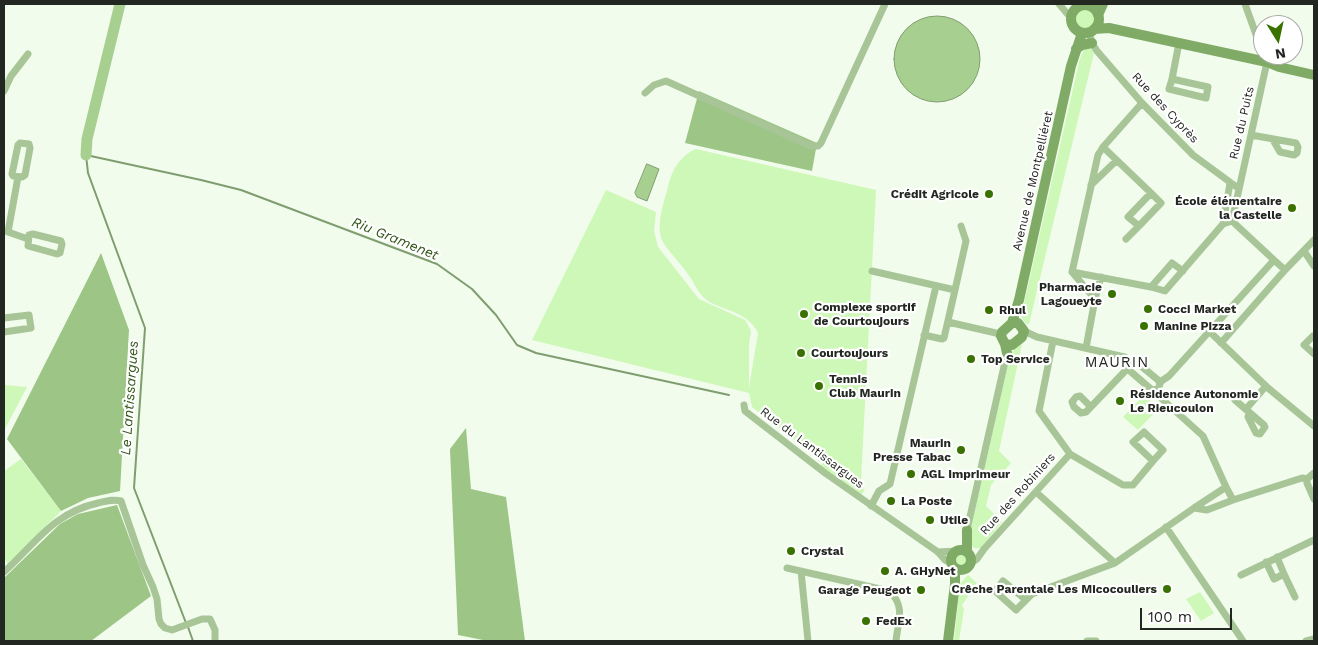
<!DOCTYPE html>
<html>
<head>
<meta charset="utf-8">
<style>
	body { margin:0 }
	#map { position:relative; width:1318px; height:645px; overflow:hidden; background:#f1fcec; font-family:"Work Sans",sans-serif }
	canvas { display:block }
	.frame { position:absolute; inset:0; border:5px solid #232721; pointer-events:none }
	.north { position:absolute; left:1253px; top:15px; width:50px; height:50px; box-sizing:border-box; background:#fff; border:1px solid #a7a9a6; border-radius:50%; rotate:170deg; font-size:14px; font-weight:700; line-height:20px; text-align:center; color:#232721 }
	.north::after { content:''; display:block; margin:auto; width:18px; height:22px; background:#3a7200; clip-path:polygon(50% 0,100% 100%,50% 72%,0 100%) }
	.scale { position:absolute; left:1140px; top:608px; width:92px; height:22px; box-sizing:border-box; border:2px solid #232721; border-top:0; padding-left:6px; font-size:15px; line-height:18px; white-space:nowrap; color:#232721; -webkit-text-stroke:4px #fff; paint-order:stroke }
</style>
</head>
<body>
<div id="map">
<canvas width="1318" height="645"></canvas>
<div class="frame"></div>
<div class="north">N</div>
<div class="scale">100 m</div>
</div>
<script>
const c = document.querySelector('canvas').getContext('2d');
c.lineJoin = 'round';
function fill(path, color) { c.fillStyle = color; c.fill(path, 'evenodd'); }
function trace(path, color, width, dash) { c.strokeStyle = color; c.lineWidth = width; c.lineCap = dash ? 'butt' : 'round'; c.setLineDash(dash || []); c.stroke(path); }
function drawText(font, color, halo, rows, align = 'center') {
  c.font = font + ' "Work Sans",sans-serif'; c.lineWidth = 4.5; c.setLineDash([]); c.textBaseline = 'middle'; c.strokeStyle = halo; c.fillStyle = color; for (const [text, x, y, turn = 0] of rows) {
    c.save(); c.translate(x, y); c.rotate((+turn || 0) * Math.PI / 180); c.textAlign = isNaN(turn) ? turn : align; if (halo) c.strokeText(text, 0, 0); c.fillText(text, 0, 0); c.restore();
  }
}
fill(new Path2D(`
	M1075 19a10 10 0 1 1 20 0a10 10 0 1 1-20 0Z
	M1091 47 1094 53 1029 324H1026L1021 316 1080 58 1085 48Z
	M696 149 876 190 861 481 828 458 821 460 752 407 749 393 532 340 606 190 656 212 654 231 658 247 699 299 745 320 749 327 751 331 749 345V388L758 333C748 312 727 312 708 301 699 295 696 286 690 277 684 267 666 249 662 240 656 226 663 205 667 191 671 172 678 157 696 149Z
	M1022 344 999 451 1011 463 991 485 986 506 1002 522 981 548H974L971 544 970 532 1010 355 1016 348Z
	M4 385 27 387 4 431Z
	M1144 395 1158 409 1138 430 1123 417Z
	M21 459 61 511 8 564 4 558V471Z
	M826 462 865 490 860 496 821 468V464Z
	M955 560a6 6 0 1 1 12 0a6 6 0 1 1-12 0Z
	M968 575 977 583 962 605 964 609 959 641H954L960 584Z
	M1200 592 1214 613 1201 621 1186 599Z`), '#cef8b7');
fill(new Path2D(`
	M699 91 817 143 812 171 685 143Z
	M101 253 129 330 120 491 88 498 61 511 7 439Z
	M466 428 471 489 506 497 525 641H488L458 635 450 449Z
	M117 505 151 596 91 641H4V578L60 524 78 514Z`), '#9cc586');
const water = new Path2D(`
	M894 59a43 43 0 1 1 86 0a43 43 0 1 1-86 0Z
	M647 164 659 169 647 201 637 197 635 193Z`);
fill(water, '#a7d090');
trace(water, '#7f9d6f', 1);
trace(new Path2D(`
	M186 623 134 488 145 328 88 173 86 155 201 180 241 190 437 264 472 289 496 315 517 345 536 353 729 395
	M188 627 193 641`), '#7f9d6f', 2);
trace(new Path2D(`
	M86 155 87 139 120 4`), '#a7d090', 11);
trace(new Path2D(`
	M1059 4 1071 18
	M1080 4 1082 6
	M1245 4 1263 54
	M1089 32 1092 43 1097 51 1142 103 1193 155 1238 188
	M1172 79 1208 87 1206 98 1169 89Z
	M1172 79 1179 43
	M4 91 11 76 28 54
	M645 93 654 85 666 81 811 146H818L821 143 885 4
	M1251 135 1296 143 1298 147 1297 153 1294 155 1280 152 1273 140
	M20 143 29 144 30 148 25 175 22 177 13 176 12 174 18 145Z
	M1103 147 1151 193
	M1091 185 1116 161
	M1151 193 1161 203 1139 226 1128 217Z
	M1232 221 1267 62 1263 55
	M1232 221 1274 260
	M1223 224 1230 183
	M8 232 18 177
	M8 232 28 239
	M33 234 61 241 62 244 60 253 57 254 28 246 29 235Z
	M1126 239 1139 226
	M1304 251 1314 266
	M1285 270 1314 240
	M872 271 955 290 944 338 942 339 924 335
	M1072 272 1151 287 1165 291 1223 224 1232 221
	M1151 287 1172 263 1183 271
	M955 290 966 241 961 226
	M1095 299 1101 277
	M4 318 29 315 31 328 4 332
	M948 322 996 333 1001 336
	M1024 331 1037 337 1120 356 1125 357 1129 362
	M1210 332 1268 388 1314 426
	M1314 338 1313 336 1304 345 1314 354
	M1053 341 1039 411 1070 454 1123 485H1133L1153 461
	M1086 348 1095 299 1072 272 1098 155 1103 147 1142 103
	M1135 361 1158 380 1160 384 1158 389 1152 390 1130 371C1128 368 1127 365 1129 362Z
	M1160 382 1169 376 1274 260 1285 270 1221 343
	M1156 390 1162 399 1203 436 1226 487
	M1235 400 1264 425 1265 427 1260 434 1256 433 1248 417 1249 413
	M744 405 745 411 825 473 938 552 945 560 952 564
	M1090 406 1080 396 1076 397 1072 402 1074 407 1081 413 1086 412 1128 368
	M1246 409 1266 386
	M1144 432 1163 450 1153 461 1133 442Z
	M1307 479V483L1314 499
	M1226 487 1233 500 1207 510 1194 508Z
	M1036 492 1115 563
	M1233 500 1302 478 1307 479 1314 473
	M871 506 879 491 890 484 936 286
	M1166 527 1243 641
	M967 530 1007 353
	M938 552 957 551
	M1266 562 1274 579 1284 574 1277 557
	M971 563 977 559 984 549 1070 454
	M787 568 889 591C906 606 898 621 896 641
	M801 571 808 641
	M4 572C36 543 53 513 98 503 107 501 113 499 121 501L143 565 153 587 157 599 159 619 161 624 165 628 172 630 202 619H210L215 630V641
	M1284 574 1295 597
	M1241 575 1314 540
	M1025 599 1003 581 995 591 1016 610 1032 594 1115 563 1194 508
	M1087 641H1096
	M1306 641 1314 639`), '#a8c598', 7);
trace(new Path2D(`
	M1071 19a14 14 0 1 1 28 0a14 14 0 1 1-28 0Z
	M1098 15 1103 4
	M1094 29 1109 28 1267 62 1279 67 1314 75
	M1076 49 1082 45 1092 43
	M1012 323 1019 300 1071 66 1081 36 1084 33
	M1005 344 1012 345 1022 337 1024 331 1018 323H1012L1002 332 1001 336 1005 344 1007 353
	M951 560a10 10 0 1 1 20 0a10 10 0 1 1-20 0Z
	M967 552V530
	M948 641 955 584V568`), '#80ab66', 10);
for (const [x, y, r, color] of [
	[989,194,5,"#3a7200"],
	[1292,208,5,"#3a7200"],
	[1112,294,5,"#3a7200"],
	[1148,309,5,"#3a7200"],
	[989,310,5,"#3a7200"],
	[804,314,5,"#3a7200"],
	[1144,326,5,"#3a7200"],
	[801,353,5,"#3a7200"],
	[971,359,5,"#3a7200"],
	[819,386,5,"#3a7200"],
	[1120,401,5,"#3a7200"],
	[961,450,5,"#3a7200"],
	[911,474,5,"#3a7200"],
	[891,501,5,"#3a7200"],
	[930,520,5,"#3a7200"],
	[791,551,5,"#3a7200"],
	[885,571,5,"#3a7200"],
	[1167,589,5,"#3a7200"],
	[921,590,5,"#3a7200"],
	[866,621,5,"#3a7200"]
]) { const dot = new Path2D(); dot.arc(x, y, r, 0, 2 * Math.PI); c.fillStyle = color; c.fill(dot); trace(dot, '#fff', 2); }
drawText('12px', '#232721', '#fff', [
	["Rue des Cyprès",1165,108,47],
	["Rue du Puits",1242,123,-77],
	["Avenue de Montpelliéret",1033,181,-77],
	["Rue du Lantissargues",812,448,37],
	["Rue des Robiniers",1018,494,-48]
]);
drawText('bold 12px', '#232721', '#fff', [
	["Crédit Agricole",979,194,"right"],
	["École élémentaire",1282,201,"right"],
	["la Castelle",1282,215,"right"],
	["Pharmacie",1102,287,"right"],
	["Lagoueyte",1102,301,"right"],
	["Complexe sportif",814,307],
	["de Courtoujours",814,321],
	["Cocci Market",1158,309],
	["Rhul",999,310],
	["Manine Pizza",1154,326],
	["Courtoujours",811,353],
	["Top Service",981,359],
	["Tennis",829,379],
	["Club Maurin",829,393],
	["Résidence Autonomie",1130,394],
	["Le Rieucoulon",1130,408],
	["Maurin",951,443,"right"],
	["Presse Tabac",951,457,"right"],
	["AGL Imprimeur",921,474],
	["La Poste",901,501],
	["Utile",940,520],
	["Crystal",801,551],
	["A. GHyNet",895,571],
	["Crêche Parentale Les Micocouliers",1157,589,"right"],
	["Garage Peugeot",911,590,"right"],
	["FedEx",876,621]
], 'left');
drawText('italic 14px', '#2f5414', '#fff', [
	["Riu Gramenet",395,239,22],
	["Le Lantissargues",130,398,-86]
]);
c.letterSpacing = '1px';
drawText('15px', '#232721', '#fff', [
	["MAURIN",1117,363]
]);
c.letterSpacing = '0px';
</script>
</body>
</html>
